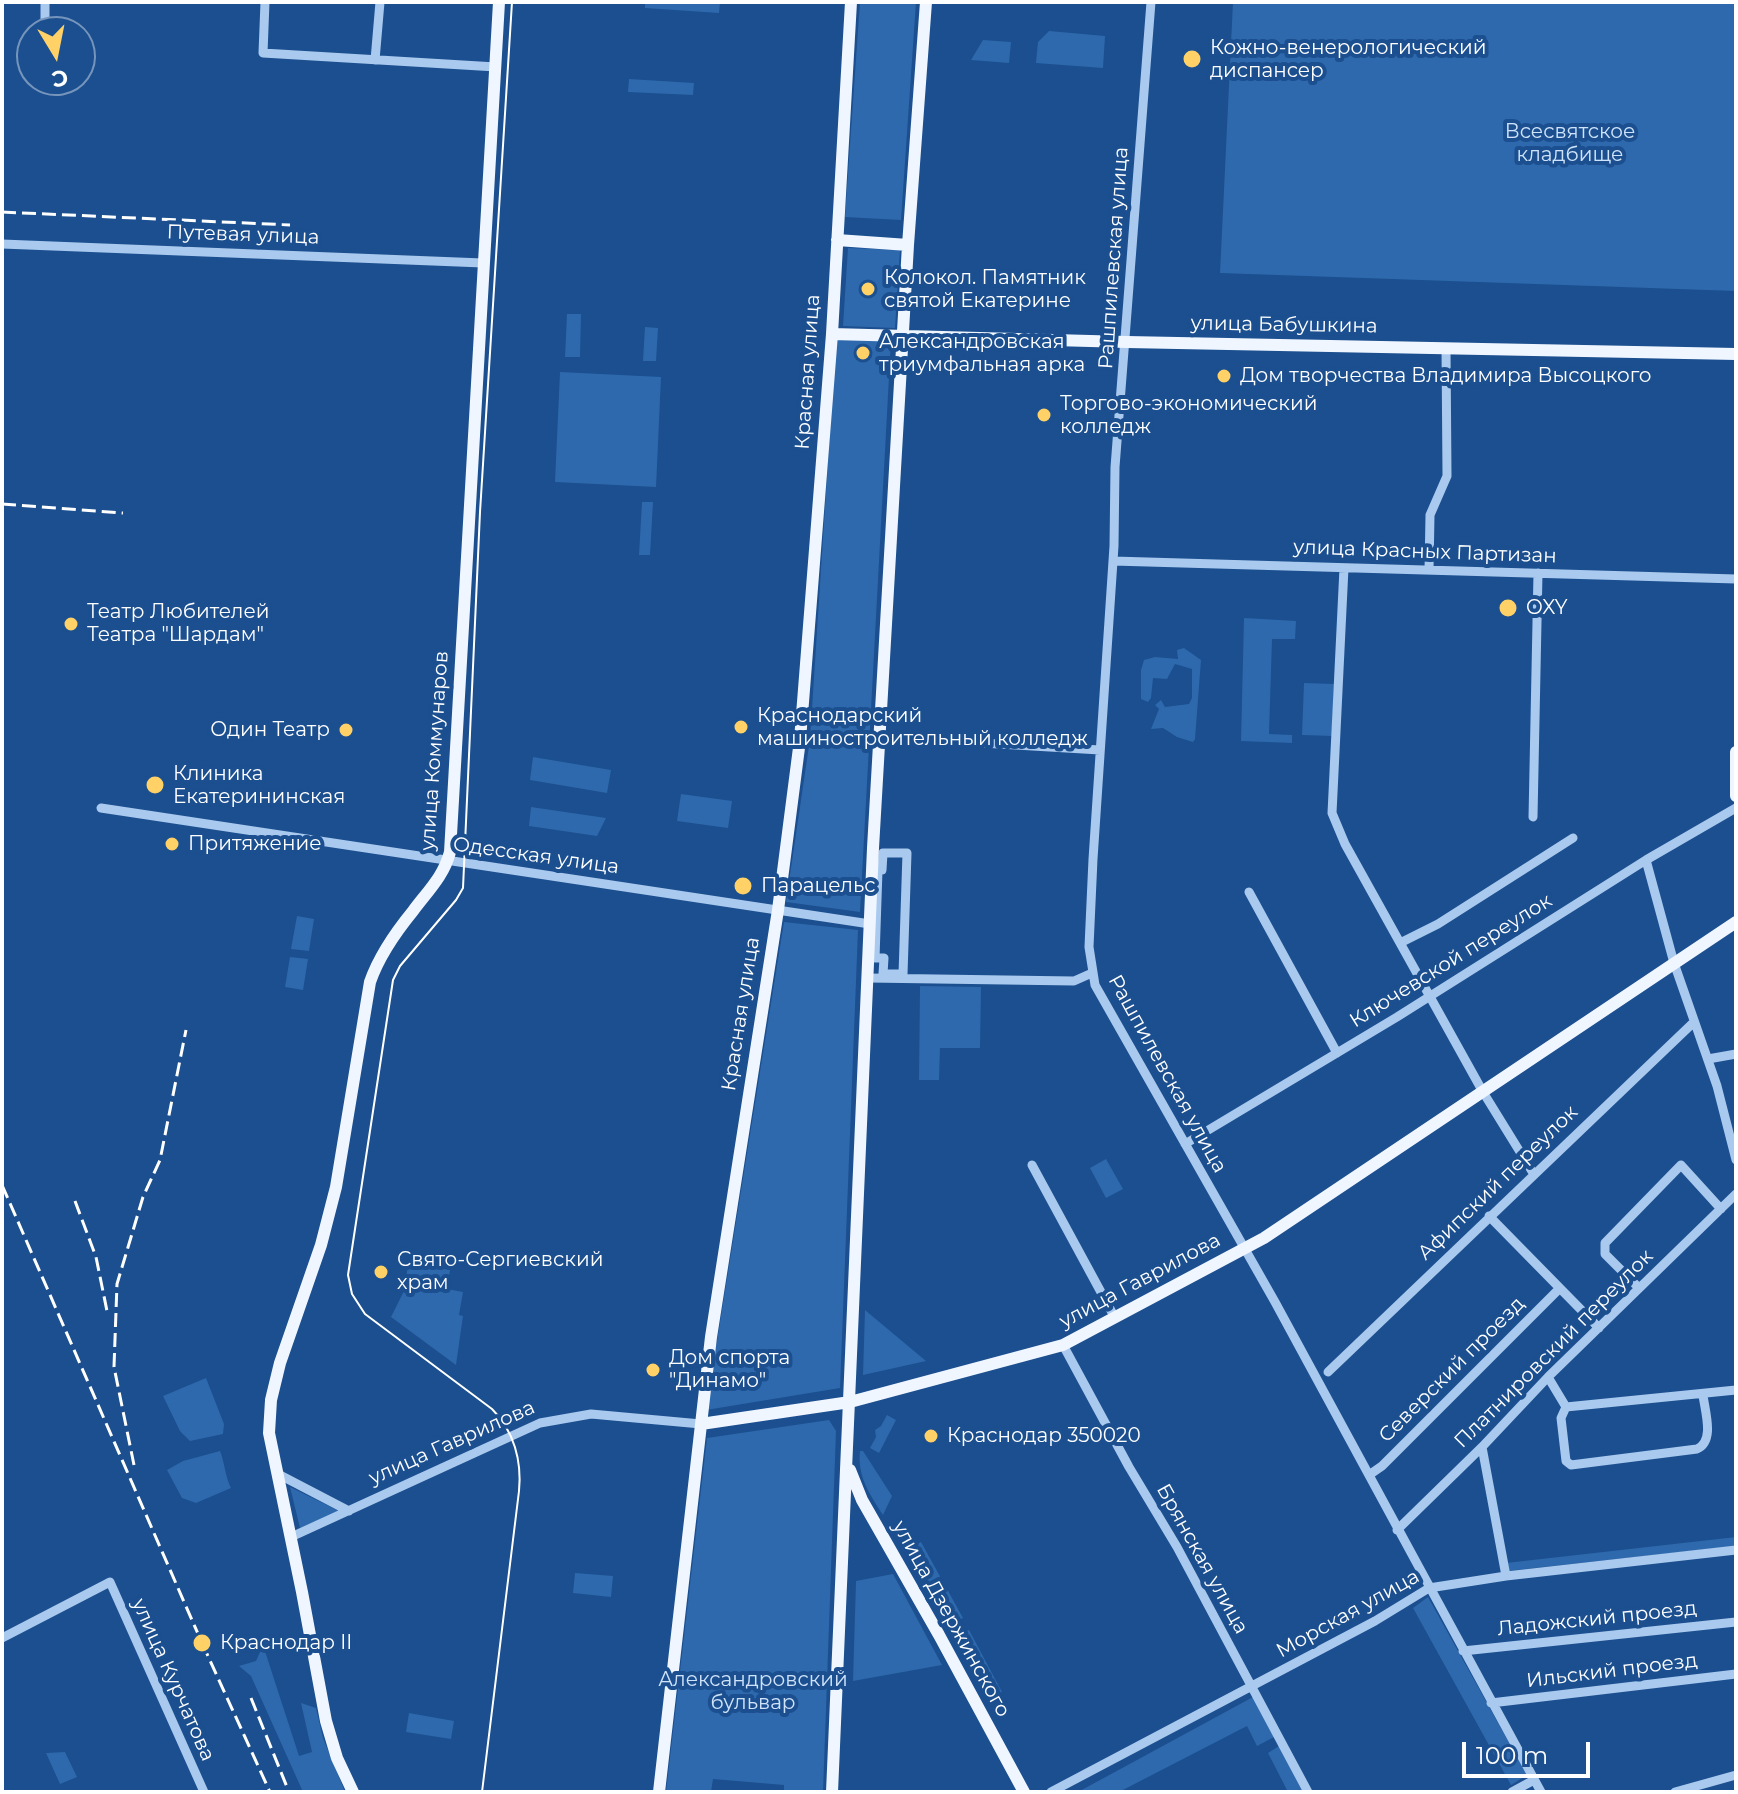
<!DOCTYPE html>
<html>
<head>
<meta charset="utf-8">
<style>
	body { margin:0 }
	#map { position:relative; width:1738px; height:1794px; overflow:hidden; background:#1b4f8f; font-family:Montserrat,sans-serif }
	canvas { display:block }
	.frame { position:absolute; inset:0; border:4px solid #fff; pointer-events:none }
	.north { position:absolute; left:16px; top:16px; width:80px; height:80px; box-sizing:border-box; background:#1b4f8f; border:2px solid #7695bc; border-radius:50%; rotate:170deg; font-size:22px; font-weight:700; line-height:32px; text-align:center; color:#fff }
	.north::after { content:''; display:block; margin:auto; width:28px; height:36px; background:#ffd166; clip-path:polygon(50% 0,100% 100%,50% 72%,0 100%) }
	.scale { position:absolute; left:1462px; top:1742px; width:128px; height:36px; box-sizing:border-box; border:4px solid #fff; border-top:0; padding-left:10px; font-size:24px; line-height:28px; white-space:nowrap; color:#fff; -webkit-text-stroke:6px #1b4f8f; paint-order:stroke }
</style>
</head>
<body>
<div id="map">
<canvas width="1738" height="1794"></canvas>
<div class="frame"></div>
<div class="north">С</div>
<div class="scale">100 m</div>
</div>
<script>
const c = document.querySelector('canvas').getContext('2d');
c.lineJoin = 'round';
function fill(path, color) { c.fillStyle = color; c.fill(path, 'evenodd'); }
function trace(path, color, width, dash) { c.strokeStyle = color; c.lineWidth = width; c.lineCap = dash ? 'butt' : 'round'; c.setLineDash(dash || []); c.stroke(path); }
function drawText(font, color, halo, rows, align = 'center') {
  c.font = font + ' Montserrat,sans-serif'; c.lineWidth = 8; c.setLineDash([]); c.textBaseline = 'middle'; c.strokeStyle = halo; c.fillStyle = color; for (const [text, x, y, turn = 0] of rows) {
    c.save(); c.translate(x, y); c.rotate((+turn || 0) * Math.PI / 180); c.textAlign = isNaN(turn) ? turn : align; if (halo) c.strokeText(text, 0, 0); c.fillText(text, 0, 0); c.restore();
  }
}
fill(new Path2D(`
	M645 2H720L719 13 645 8Z
	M860 2H916L901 220 845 217Z
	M1233 2H1736V291L1220 273Z
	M1049 31 1105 36 1103 68 1036 63 1038 42Z
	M983 40 1011 42 1009 63 971 60Z
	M629 79 694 83 693 95 628 92Z
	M848 248 900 250 895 328 843 326Z
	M567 314H581L580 357H565Z
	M645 327 658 328 656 361H643Z
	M836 338 891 340 860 912 786 902 810 739Z
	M560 372 661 377 656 487 555 482Z
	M642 502H653L650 555H639Z
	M1244 618 1296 621 1295 639H1272L1269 734 1292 735V743L1241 741Z
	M1184 648 1201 660 1195 739 1193 742 1177 737 1163 728 1151 729 1159 709 1155 705 1161 700 1165 707 1189 704 1192 698V669L1175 664 1167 679 1153 678 1151 698 1148 702 1141 699V670L1144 660 1155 657 1178 659 1177 650Z
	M1304 683 1334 684 1332 736 1302 735Z
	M533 757 611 770 607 793 530 780Z
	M681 794 732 801 728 828 677 821Z
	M531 807 606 818 597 836 529 826Z
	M297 916 314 919 309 951 291 949Z
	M784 922 858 930 840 1388 706 1410Z
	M290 957 308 959 303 990 285 987Z
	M920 986 981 987 980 1048H940L939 1080H919Z
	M1106 1159 1123 1189 1106 1198 1090 1168Z
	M408 1263 450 1270 447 1289 463 1292 459 1315 463 1316 456 1365 391 1317 405 1289Z
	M865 1310 926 1361 863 1375Z
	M206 1378 224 1424 223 1434 190 1441 180 1431 163 1396Z
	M887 1415 896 1420 879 1453 870 1448 876 1437 875 1430 881 1426Z
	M829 1420 836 1431 823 1792H784V1785L713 1779 711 1792H666L707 1438Z
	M220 1451C225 1464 225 1476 231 1488L196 1503 182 1498 167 1470 183 1461Z
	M860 1451H863L892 1496 883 1515C870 1495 857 1476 860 1451Z
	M290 1487 339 1511 300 1528Z
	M1736 1537V1546L1507 1571 1506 1563Z
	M921 1542 963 1618 948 1626 906 1550Z
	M575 1573 613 1576 611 1597 573 1593Z
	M893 1574 942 1665 853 1681 856 1581Z
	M1428 1597 1527 1775 1511 1785 1413 1608Z
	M969 1630 1002 1692 988 1700 952 1634Z
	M263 1645 299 1756 312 1752 301 1703 316 1708 323 1738 345 1792H303L251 1676 239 1666 256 1661Z
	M1253 1697 1274 1737 1257 1746 1247 1726 1119 1792H1078Z
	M409 1713 454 1721 451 1739 406 1732Z
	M1279 1746 1304 1792H1288L1268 1753Z
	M65 1752 77 1777 60 1784 46 1753Z`), '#2e69ad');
trace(new Path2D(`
	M265 2 263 53 496 67
	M1151 2 1115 467 1114 546 1093 859 1089 947 1095 985 1275 1302 1541 1792
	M45 32V2
	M375 60 380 2
	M2 244 483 263
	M1113 561 1736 579
	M1344 568 1332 813 1345 844 1483 1092 1533 1173
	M1429 570 1430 515 1447 476 1446 348
	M881 737 1100 750
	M101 808 870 924
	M1533 817 1538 573
	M883 853H907L903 974H883L884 958H875L878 870H882Z
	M1646 860 1674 963 1717 1086 1736 1160
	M1249 892 1337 1053
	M1400 943 1438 924 1573 838
	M868 978 1074 981 1092 973
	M1708 1059 1736 1054
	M1185 1144 1397 1017 1646 860 1736 808
	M1032 1165 1115 1318
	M1489 1216 1599 1328
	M1639 1288 1605 1254V1243L1681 1165 1721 1209
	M1063 1345 1129 1467 1177 1547 1308 1792
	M1328 1372 1694 1022
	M1548 1377 1566 1407 1736 1390
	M1566 1407 1561 1418 1566 1461 1571 1465 1697 1449C1715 1441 1705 1412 1703 1395
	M1482 1447 1506 1576
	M278 1474 349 1511
	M1369 1475 1382 1466 1559 1289
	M1397 1530 1482 1447 1548 1377 1736 1194
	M291 1537 540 1423 591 1414 701 1424
	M2 1638 110 1582 204 1792
	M1463 1651 1736 1622
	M1491 1703 1736 1674
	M1051 1792 1375 1621 1429 1588 1506 1576 1736 1550
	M1512 1792 1534 1780
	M1675 1792 1736 1775`), '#a9c9ee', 9);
trace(new Path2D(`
	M837 240 908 245
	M832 334 1127 342 1736 354
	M1736 752V796
	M701 1424 850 1402 1063 1345 1264 1238 1736 922
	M850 1470 862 1500 939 1635 1024 1792
	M353 1792 337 1758 326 1721 302 1592 269 1433 271 1400 280 1363 321 1245 336 1187 370 982C379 956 395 933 413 911 427 892 444 876 450 852L499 2
	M659 1792 711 1337 778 910 800 740 832 334 851 2
	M832 1792 873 848 908 245 926 2`), '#f0f6ff', 12);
trace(new Path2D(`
	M482 1792 519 1491C522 1461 514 1431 492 1409L365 1314 352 1294 348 1275 393 980 400 966 456 900 463 888 480 512 512 2`), '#fff', 2);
trace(new Path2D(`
	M2 212 290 225
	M2 504 123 513
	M2 1185 202 1643 270 1792
	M75 1201 96 1257 107 1311
	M134 1465 114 1367 117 1284 143 1197 160 1160 186 1030
	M251 1698 289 1792`), '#fff', 3, [14, 6]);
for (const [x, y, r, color] of [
	[1192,59,10,"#ffd166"],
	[868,289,8,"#ffd166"],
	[863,353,8,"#ffd166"],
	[1224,376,8,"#ffd166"],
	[1044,415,8,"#ffd166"],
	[1508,608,10,"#ffd166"],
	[71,624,8,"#ffd166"],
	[741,727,8,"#ffd166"],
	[346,730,8,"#ffd166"],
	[155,785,10,"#ffd166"],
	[172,844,8,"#ffd166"],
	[743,886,10,"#ffd166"],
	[381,1272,8,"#ffd166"],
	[653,1370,8,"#ffd166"],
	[931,1436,8,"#ffd166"],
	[202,1643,10,"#ffd166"]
]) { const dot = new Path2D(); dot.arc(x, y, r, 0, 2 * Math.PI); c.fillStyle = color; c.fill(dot); trace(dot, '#1b4f8f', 3); }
drawText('20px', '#fff', '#1b4f8f', [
	["Кожно-венерологический",1210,48],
	["диспансер",1210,71],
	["Колокол. Памятник",884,278],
	["святой Екатерине",884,301],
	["Александровская",879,342],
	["триумфальная арка",879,365],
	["Дом творчества Владимира Высоцкого",1240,376],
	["Торгово-экономический",1060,404],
	["колледж",1060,427],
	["OXY",1526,608],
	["Театр Любителей",87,612],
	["Театра \"Шардам\"",87,635],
	["Краснодарский",757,716],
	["машиностроительный колледж",757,739],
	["Один Театр",330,730,"right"],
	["Клиника",173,774],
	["Екатерининская",173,797],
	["Притяжение",188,844],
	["Парацельс",761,886],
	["Свято-Сергиевский",397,1260],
	["храм",397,1283],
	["Дом спорта",669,1358],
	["\"Динамо\"",669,1381],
	["Краснодар 350020",947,1436],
	["Краснодар II",220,1643]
], 'left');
drawText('20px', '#cfe3fa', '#1b4f8f', [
	["Всесвятское",1570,132],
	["кладбище",1570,155],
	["Александровский",753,1680],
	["бульвар",753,1703]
]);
drawText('20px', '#fff', '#1b4f8f', [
	["Путевая улица",243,235,2],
	["Рашпилевская улица",1114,258,-86],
	["улица Бабушкина",1284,325,1],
	["Красная улица",808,372,-86],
	["улица Красных Партизан",1425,552,2],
	["улица Коммунаров",435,751,-86],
	["Одесская улица",536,856,8],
	["Ключевской переулок",1451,961,-32],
	["Красная улица",741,1014,-81],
	["Рашпилевская улица",1167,1074,61],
	["Афипский переулок",1498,1183,-44],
	["улица Гаврилова",1140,1281,-28],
	["Платнировский переулок",1554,1349,-45],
	["Северский проезд",1452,1370,-45],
	["улица Гаврилова",452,1443,-24],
	["Брянская улица",1202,1559,61],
	["Морская улица",1348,1614,-29],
	["улица Дзержинского",951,1619,61],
	["Ладожский проезд",1597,1619,-6],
	["Ильский проезд",1612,1671,-7],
	["улица Курчатова",173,1680,66]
]);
</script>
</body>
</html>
